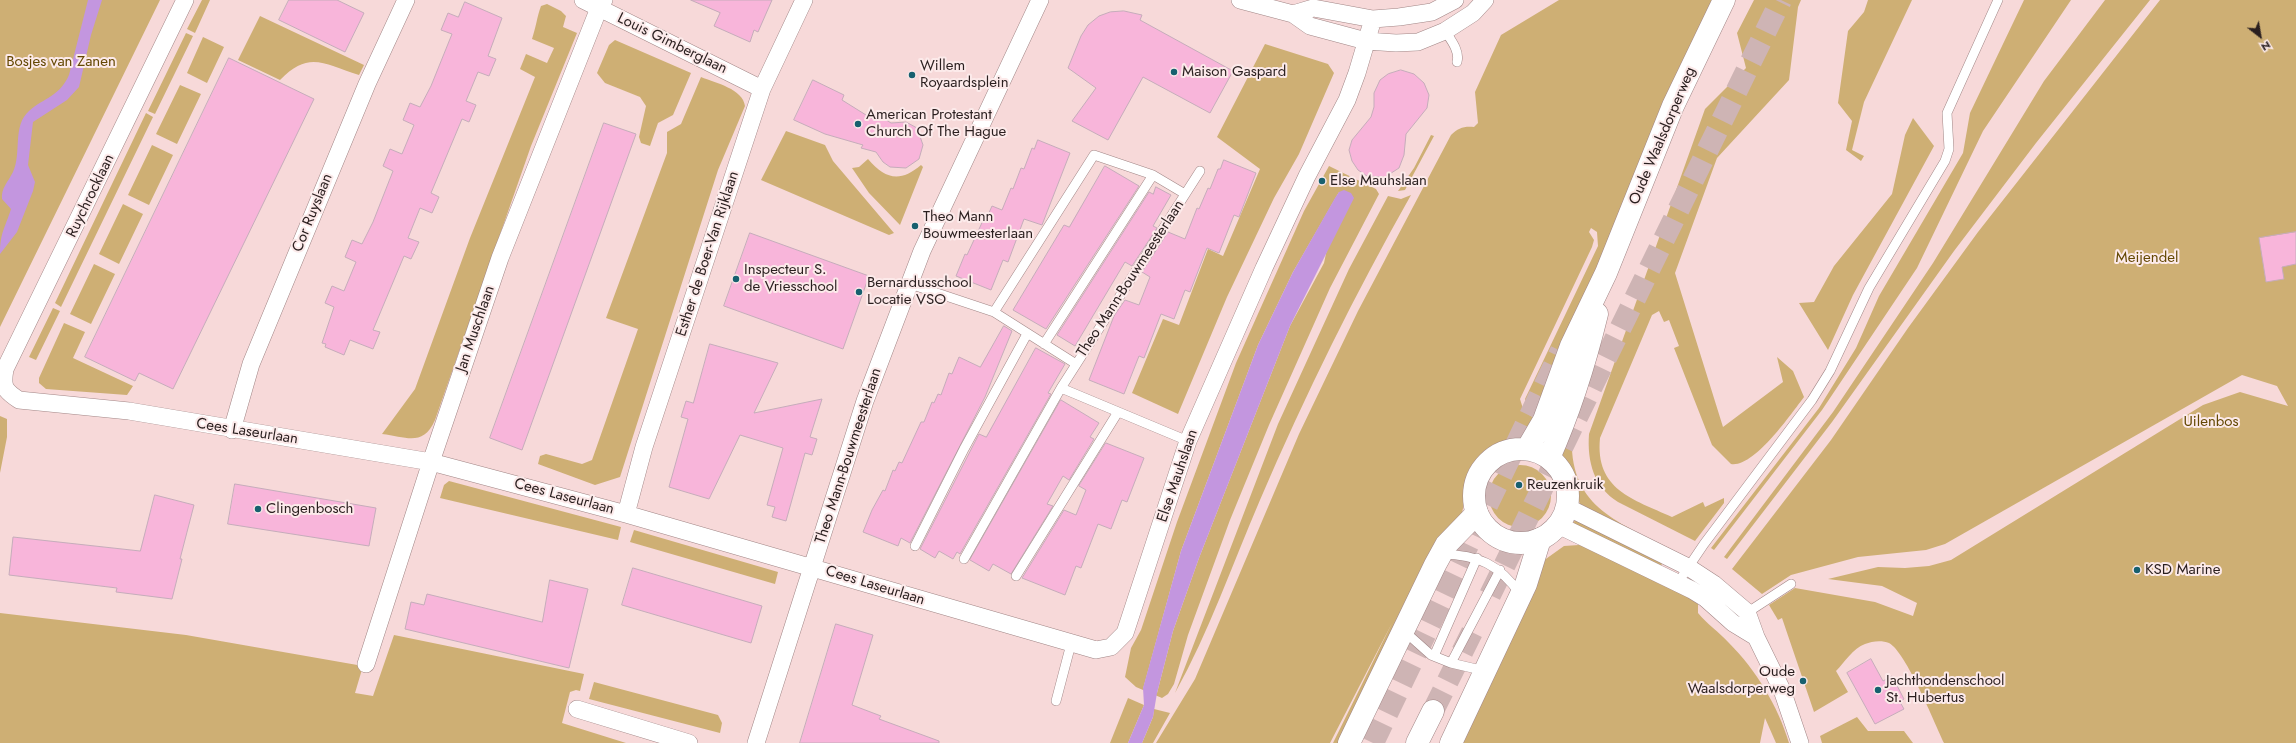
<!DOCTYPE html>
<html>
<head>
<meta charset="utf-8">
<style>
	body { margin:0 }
	#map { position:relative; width:2296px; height:743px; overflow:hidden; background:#f7d9d9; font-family:Jost,sans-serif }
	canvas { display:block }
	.north { position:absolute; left:2240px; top:16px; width:40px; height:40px; -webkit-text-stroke:3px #fceaea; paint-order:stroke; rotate:149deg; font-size:11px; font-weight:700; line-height:16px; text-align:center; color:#2a1f1f }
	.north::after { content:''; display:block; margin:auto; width:14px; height:18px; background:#2a1f1f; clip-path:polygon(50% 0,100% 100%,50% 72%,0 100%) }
</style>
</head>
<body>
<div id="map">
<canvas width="2296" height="743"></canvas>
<div class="north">N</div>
</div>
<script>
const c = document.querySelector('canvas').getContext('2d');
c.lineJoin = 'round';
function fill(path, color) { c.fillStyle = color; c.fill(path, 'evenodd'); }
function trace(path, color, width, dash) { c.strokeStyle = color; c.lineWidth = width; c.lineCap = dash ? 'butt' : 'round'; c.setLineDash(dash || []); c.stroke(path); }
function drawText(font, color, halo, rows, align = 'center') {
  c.font = font + ' Jost,sans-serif'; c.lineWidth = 4; c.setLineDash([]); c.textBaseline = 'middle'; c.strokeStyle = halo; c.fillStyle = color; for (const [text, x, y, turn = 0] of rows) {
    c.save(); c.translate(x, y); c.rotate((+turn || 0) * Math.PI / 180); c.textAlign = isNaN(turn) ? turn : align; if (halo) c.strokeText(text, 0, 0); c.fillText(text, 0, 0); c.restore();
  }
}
fill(new Path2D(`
	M0 0H160L0 327Z
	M202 0H210L195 33 187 29Z
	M1559 0H1715L1652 130 1541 415 1527 406 1525 399 1598 246 1597 232 1591 228 1589 232 1594 240 1592 247 1520 399 1524 412 1538 420 1528 435 1516 441 1498 447 1485 456 1467 490 1462 513 1344 743H1333L1392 623 1330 743H1156L1195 679 1299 434 1358 311 1451 135C1458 128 1464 126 1474 127L1478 123 1475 92 1501 35Z
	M1754 0H1801L1798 7 1789 80 1717 158 1675 273 1723 427 1783 382 1777 357 1793 371 1804 397C1791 414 1754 468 1731 464L1712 445 1674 348 1679 346 1669 320 1664 322 1659 311 1652 315 1600 438C1595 490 1633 499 1672 517L1703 502 1705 507 1724 498V503L1695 541 1618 502C1594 487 1587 462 1589 434L1705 109 1746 68 1737 33Z
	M1868 0H1912L1864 102 1852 150 1864 156 1861 161 1846 150 1852 121 1838 103 1848 31 1864 12Z
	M2024 0H2071L1983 131 1917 268 1822 410 1714 550 1711 548 1819 408 1856 348 1879 296 1963 153 1970 113Z
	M2105 0H2150L2036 143 1954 251 1832 422 1727 559 1724 557 1833 412 1933 263 2044 81Z
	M2160 0H2296V743H1944C1935 724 1906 652 1889 643 1882 640 1872 641 1865 644 1853 648 1845 662 1836 671L1848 692 1814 712 1782 618 1778 620 1769 605 1795 588 1875 602 1913 616 1917 603 1882 586 1828 579 1878 567 1905 568 1929 566 1951 560 2203 405 2240 392 2288 406 2277 386 2242 375 1945 544 1926 550 1858 557 1791 575 1762 594 1732 569 1831 440 1908 328 1978 232Z
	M547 4 561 11 566 16 563 27 577 33 531 146 435 420C423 447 407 437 382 434L415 389 470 238 535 77 520 69 526 54 547 63 554 48 532 39C536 27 537 17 541 6Z
	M260 16 364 65 359 75C324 64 309 50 280 80L238 60Z
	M186 33 193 36 155 114 148 111Z
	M203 37 224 47 207 83 187 73Z
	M615 40 691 73 673 115 658 123 650 146 641 143 639 137 646 106 640 97 605 83 597 73 609 45Z
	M1265 44 1328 64 1334 73 1299 154 1274 198 1227 297 1178 414 1132 393 1163 319 1179 325 1208 249 1223 256 1260 169 1217 137Z
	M701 77C716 83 743 89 745 106L718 170 620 477 595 485 538 464 540 456 546 454 582 464 592 460 638 329 606 318 667 153V132L681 124Z
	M180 85 201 94 177 144 156 134Z
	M146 113 153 117 61 307 55 303Z
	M1913 118 1934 146 1853 295 1828 350 1799 303 1814 302 1834 266 1892 194 1905 135Z
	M786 131 825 145 833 161 894 233 889 235 761 180Z
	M1431 135 1434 136 1405 190 1398 191 1414 168Z
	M152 145 173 155 149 205 128 195Z
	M868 159C885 179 900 183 921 165L923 167 900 225 869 193 852 168 859 167Z
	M1329 166 1376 189 1379 194 1330 288 1269 425 1230 520 1188 635 1174 684 1168 694 1162 698 1136 687 1125 677 1131 648 1141 630 1177 522 1236 363 1304 211ZM1339 192 1324 263 1290 326 1199 558 1173 631 1157 693 1143 689 1181 551 1258 345 1293 272Z
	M1411 195C1355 294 1305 395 1260 500 1232 565 1209 632 1175 693L1278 424 1349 269 1388 196 1401 199Z
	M123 204 143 214 119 264 99 254Z
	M94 264 115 274 91 324 70 314Z
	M53 308 60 311 36 360 29 357Z
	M64 323 85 332 73 358 133 386 127 395 46 389 39 383V378Z
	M0 416 7 419V437L0 473Z
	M1567 431 1572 434C1568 505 1615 521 1669 548L1667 551 1585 509 1580 504 1563 460 1562 452Z
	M1489 496a31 31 0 1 1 62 0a31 31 0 1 1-62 0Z
	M449 481 621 527 618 540 440 498 444 485Z
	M1576 519 1662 563 1661 567 1573 523Z
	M634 530 778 572 775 584 630 542Z
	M1579 545 1588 547 1698 601V613C1707 624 1719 632 1729 643 1756 670 1778 706 1789 743H1776L1765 718 1760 743H1458L1543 561 1564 546Z
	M0 613 186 635 363 666 355 693 373 696 394 635 584 674 580 691 576 690 570 692 562 723 626 743H0Z
	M594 682 718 715 722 723 720 733 589 699Z
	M1128 698 1144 705 1128 743H1110Z
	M1154 709 1170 713 1153 743H1142L1153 717Z
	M1857 717 1868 731H1904L1913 743H1822L1820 736Z`), '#ceaf74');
fill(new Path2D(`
	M88 0H102L91 35 79 87 67 100 33 122 28 165 35 182 33 191 17 232 0 254C0 233 5 228 11 209L2 199C1 188 8 182 13 172 22 153 12 126 29 111 45 97 59 97 69 75Z
	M1344 190 1351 193 1354 198 1290 326 1199 558 1173 631 1157 693 1153 717 1142 743H1128L1144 705 1143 688 1181 551 1258 345 1293 272 1335 198 1339 192Z`), '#c396df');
const building = new Path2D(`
	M289 0H337L364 13 345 52 279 20Z
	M691 0H772L758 32 754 30 750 42 714 26 720 13Z
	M465 2 502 18 488 56 496 59 489 76 478 72 466 101 476 105 469 122 462 119 431 193 439 197 432 213 420 208 408 238 419 242 411 259 404 256 373 330 380 332 373 349 350 340 344 355 325 347 326 344 322 343 334 307 325 303 332 286 344 291 356 262 345 257 352 240 362 244 373 222 393 171 383 166 390 149 402 154 414 125 403 120 410 103 420 107 431 86 452 34 441 30 448 13 458 17Z
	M1124 11 1142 15 1140 20 1233 71 1210 113 1143 77 1108 140 1072 121 1096 88 1068 68 1081 36 1088 25 1099 16 1110 12Z
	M229 58 314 99 173 389 139 373 135 381 85 357Z
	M1401 70 1414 74 1424 83 1429 95 1427 108 1406 134 1404 155 1399 168 1385 177 1367 176 1358 170 1352 161 1349 150 1352 140 1371 117 1374 107V93L1380 80 1388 74Z
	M813 80 844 95 842 100 874 120 877 114 891 123 906 122 917 128 923 145 919 159 906 168 890 167 883 162 876 152 861 148 863 145 825 134 794 120Z
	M604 123 636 134 522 450 490 438Z
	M1038 140 1070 153 1042 225 1024 219 1008 262 1003 260 991 290 956 276 965 254 967 255 986 214 988 215 992 206 1002 210 1011 188 1013 189 1021 168 1024 169 1032 148 1034 149Z
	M1224 160 1256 173 1239 217 1234 215 1219 253 1207 248 1190 292 1185 290 1174 319 1161 314 1144 358 1139 356 1124 394 1089 380 1114 316 1125 300 1139 305 1150 277 1142 272 1168 232 1185 239 1197 208 1199 209 1208 188 1210 189 1218 169H1220Z
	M1105 166 1139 186 1046 329 1013 310 1064 225 1069 227Z
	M1156 187 1171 195 1153 226 1157 228 1132 266 1125 262 1075 346 1057 335 1149 192 1153 194Z
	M2296 232V264L2282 267 2284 279 2266 282 2259 238Z
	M750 233 869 276 843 349 724 306Z
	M1004 326 1012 331 985 397 910 543 901 538 898 546 863 532 872 510 883 490 885 491 893 470 895 471 899 462 902 463 921 422H924L932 402 934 403 938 394 941 395 949 373 952 374 959 357 980 367Z
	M710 344 778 363 754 413 822 399 810 437 817 439 812 455 805 453 786 521 772 517 775 507 767 505 783 448 740 435 709 499 669 487 688 419 681 417 686 401 693 403Z
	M1036 348 1065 364 1048 393 1051 394 960 554 957 552 953 559 939 551 935 558 920 549 979 434 986 437Z
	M1061 400 1099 423 1090 437 1094 439 1069 480 1063 476 1047 504 1053 506 1011 574 993 564 989 571 970 560Z
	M1106 443 1144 458 1127 502 1122 500 1111 529 1098 524 1081 568 1076 566 1065 595 1022 578 1064 510 1076 515 1086 490 1079 486Z
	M235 484 376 508 369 546 228 524Z
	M155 495 194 505 180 559H182L172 599 116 592 117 588 9 575 13 537 140 551Z
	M633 568 762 606 751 643 622 605Z
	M550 580 588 589 569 668 405 629 411 602 424 605 427 594 542 622Z
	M836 624 873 635 852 705 881 716 879 719 939 741V743H800Z
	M1871 659 1883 681 1892 676 1904 699 1900 702 1904 709 1875 724 1847 673Z`);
fill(building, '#f8b5da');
trace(building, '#c5acba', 1);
trace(new Path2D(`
	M1490 595 1781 0
	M1433 711 1475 626
	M1373 743 1561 351`), '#ceb4b4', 22, [22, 11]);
const service = new Path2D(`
	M1445 31C1451 40 1460 51 1457 62
	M910 284 994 312 1076 364
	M994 312 1094 155 1153 175 1185 194
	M1044 344 1153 175
	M1061 388 1188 441
	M915 546 964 449 1027 334
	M1442 554C1478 555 1499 564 1520 594
	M964 559 1061 388 1200 171
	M1016 576 1118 412
	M1677 584 1704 544 1812 400 1830 371 1869 288 1945 161 1949 149 1947 113 1998 0
	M1745 614 1791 584
	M1403 630 1431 655 1451 663 1485 671
	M1434 656 1477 558
	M1451 663 1500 570
	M1056 701 1071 644`);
const minor = new Path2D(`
	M185 0 5 369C2 387 4 390 19 400L129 411 431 462 626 514 1096 650 1111 647 1125 633 1188 441 1264 268 1307 176 1347 100 1357 73 1373 19
	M583 0 762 89
	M1240 0 1293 14 1310 26 1366 41 1396 43 1418 42 1445 31 1473 13 1485 0
	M1293 14 1313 8 1373 19 1399 17 1432 12 1455 0
	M232 430 251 364 367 84 406 0
	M1567 507 1688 567 1714 584 1747 612 1756 637 1782 690 1800 743
	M626 514 644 447 762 89 804 0
	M1558 525 1692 590 1705 598 1733 623 1756 637
	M366 664 431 462 500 258 599 8 604 0
	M577 709 689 743
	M756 743 865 401 922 251 1040 0`);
const secondary = new Path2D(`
	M1474 496a47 47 0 1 1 94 0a47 47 0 1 1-94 0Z
	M1527 449 1544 420 1571 346 1606 273 1673 106 1724 0
	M1549 458C1570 411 1585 363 1597 314`);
const primary = new Path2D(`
	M1349 743 1435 565 1446 545 1477 513
	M1417 743 1433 711
	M1451 743 1526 584 1540 539`);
trace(service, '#a18686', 10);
trace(minor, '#a18686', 18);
trace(secondary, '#a18686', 23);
trace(primary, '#a18686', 23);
trace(service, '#fff', 9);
trace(minor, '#fff', 17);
trace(secondary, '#fff', 22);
trace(primary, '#fff', 22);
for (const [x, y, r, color] of [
	[1174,72,4,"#17606f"],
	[912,75,4,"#17606f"],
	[858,124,4,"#17606f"],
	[1322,181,4,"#17606f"],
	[915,226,4,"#17606f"],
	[736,279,4,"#17606f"],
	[859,292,4,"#17606f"],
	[1519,485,4,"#17606f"],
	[258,509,4,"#17606f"],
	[2137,570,4,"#17606f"],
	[1803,681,4,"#17606f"],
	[1878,690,4,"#17606f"]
]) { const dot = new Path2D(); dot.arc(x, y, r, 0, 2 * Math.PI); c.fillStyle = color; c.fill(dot); trace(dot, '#fceaea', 1.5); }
drawText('15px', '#2a1f1f', '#fceaea', [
	["Louis Gimberglaan",672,44,26],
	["Oude Waalsdorperweg",1663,136,-67],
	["Ruychrocklaan",91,196,-64],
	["Cor Ruyslaan",313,213,-68],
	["Esther de Boer-Van Rijklaan",708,254,-72],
	["Theo Mann-Bouwmeesterlaan",1131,279,-57],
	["Jan Muschlaan",476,329,-71],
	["Cees Laseurlaan",247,432,9],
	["Theo Mann-Bouwmeesterlaan",849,456,-72],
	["Else Mauhslaan",1178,476,-71],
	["Cees Laseurlaan",564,497,15],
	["Cees Laseurlaan",875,586,17]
]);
drawText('15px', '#644803', '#fceaea', [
	["Bosjes van Zanen",61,62],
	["Meijendel",2147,258],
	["Uilenbos",2211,422]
]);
drawText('15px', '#2a1f1f', '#fceaea', [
	["Willem",920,66],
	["Royaardsplein",920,83],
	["Maison Gaspard",1182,72],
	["American Protestant",866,115],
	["Church Of The Hague",866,132],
	["Else Mauhslaan",1330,181],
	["Theo Mann",923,217],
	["Bouwmeesterlaan",923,234],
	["Inspecteur S.",744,270],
	["de Vriesschool",744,287],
	["Bernardusschool",867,283],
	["Locatie VSO",867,300],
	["Reuzenkruik",1527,485],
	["Clingenbosch",266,509],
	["KSD Marine",2145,570],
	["Oude",1795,672,"right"],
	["Waalsdorperweg",1795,689,"right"],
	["Jachthondenschool",1886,681],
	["St. Hubertus",1886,698]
], 'left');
</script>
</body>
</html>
